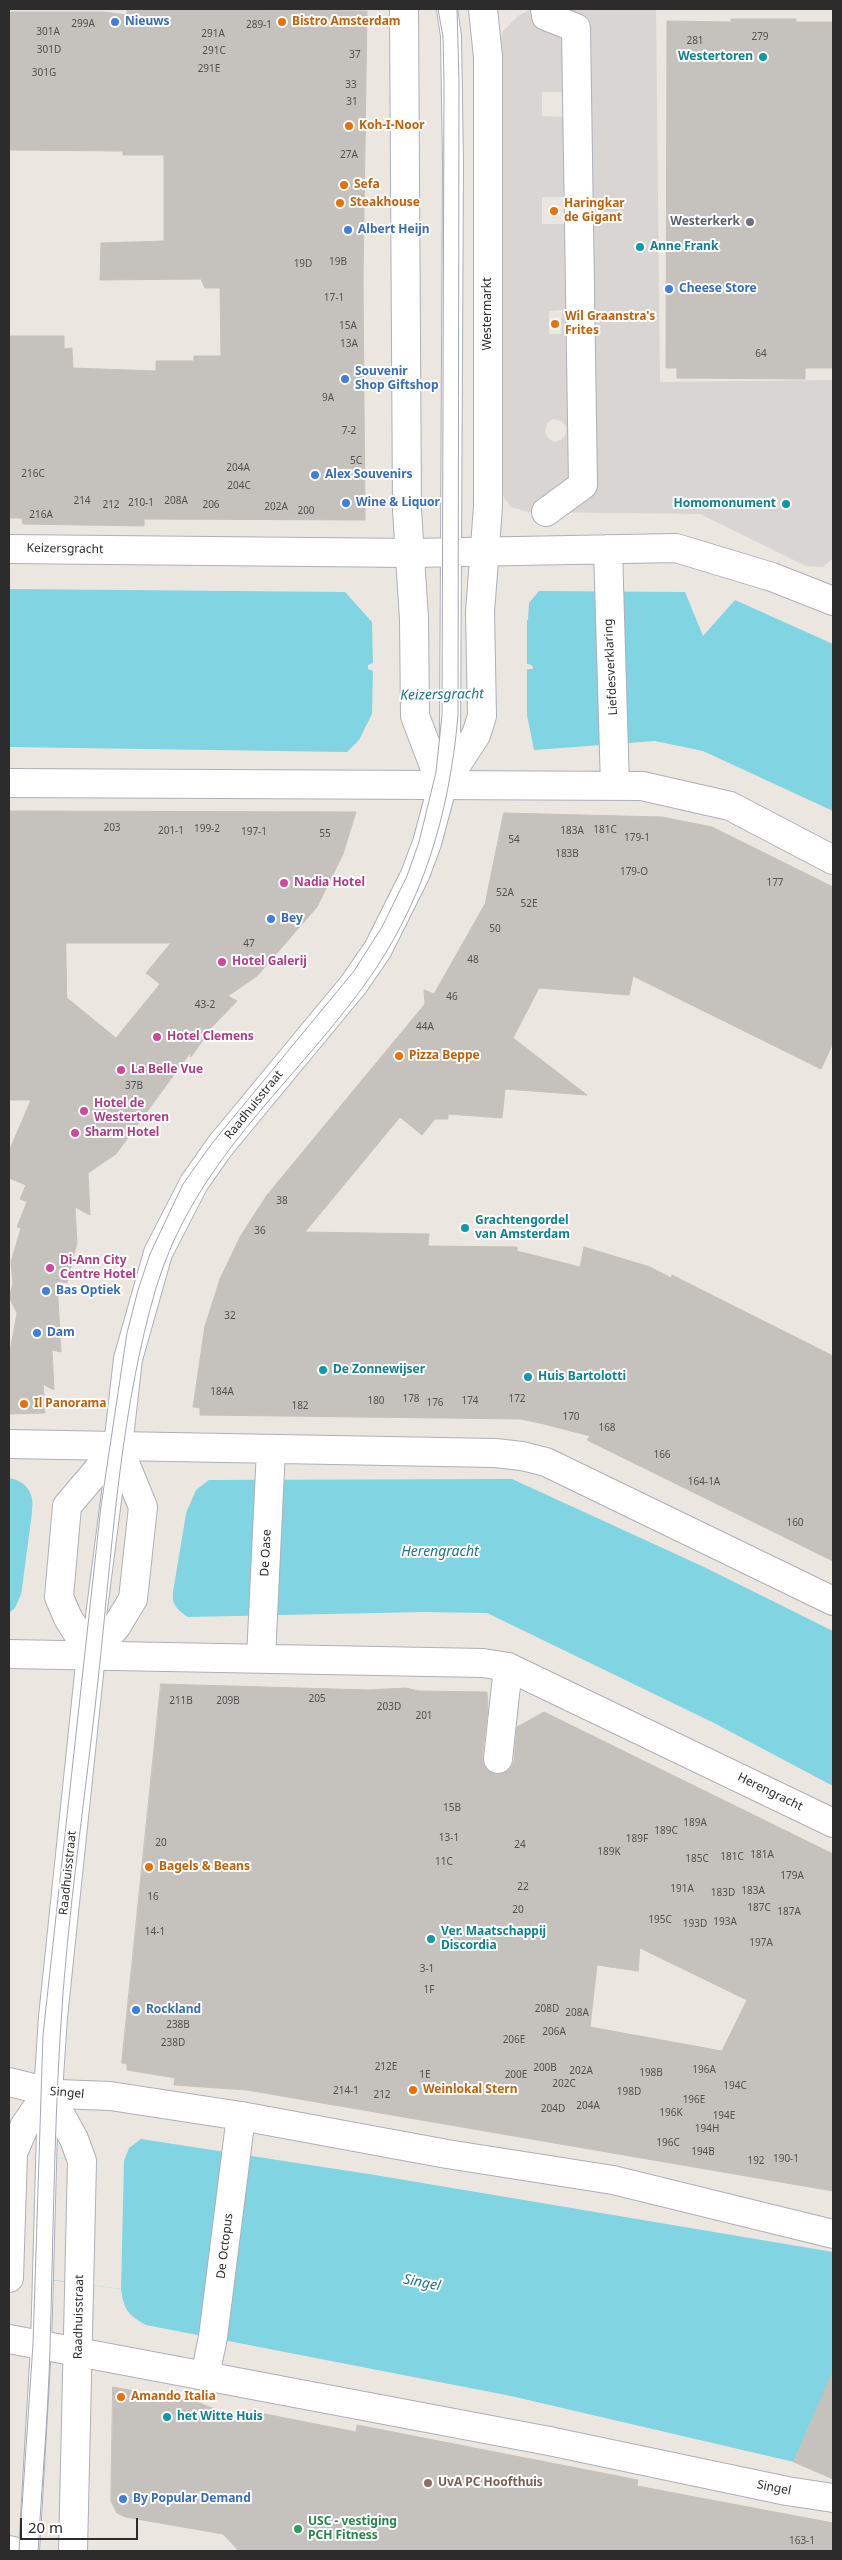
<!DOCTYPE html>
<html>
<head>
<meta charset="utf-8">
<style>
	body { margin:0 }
	#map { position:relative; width:842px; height:2560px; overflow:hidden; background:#ece6e1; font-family:"Noto Sans",sans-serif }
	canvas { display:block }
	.frame { position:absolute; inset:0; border:10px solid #2c2c2c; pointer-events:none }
	.scale { position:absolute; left:20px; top:2518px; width:118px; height:22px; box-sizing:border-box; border:2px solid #2c2c2c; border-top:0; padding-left:6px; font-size:15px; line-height:18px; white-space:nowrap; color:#2c2c2c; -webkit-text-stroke:4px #fff; paint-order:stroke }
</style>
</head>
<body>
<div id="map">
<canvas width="842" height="2560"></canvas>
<div class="frame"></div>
<div class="scale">20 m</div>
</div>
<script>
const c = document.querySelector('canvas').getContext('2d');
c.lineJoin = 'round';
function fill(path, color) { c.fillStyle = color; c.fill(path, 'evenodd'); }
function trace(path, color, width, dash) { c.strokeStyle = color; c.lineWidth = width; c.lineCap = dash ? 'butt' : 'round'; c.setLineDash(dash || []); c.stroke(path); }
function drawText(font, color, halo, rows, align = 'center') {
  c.font = font + ' "Noto Sans",sans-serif'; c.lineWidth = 4; c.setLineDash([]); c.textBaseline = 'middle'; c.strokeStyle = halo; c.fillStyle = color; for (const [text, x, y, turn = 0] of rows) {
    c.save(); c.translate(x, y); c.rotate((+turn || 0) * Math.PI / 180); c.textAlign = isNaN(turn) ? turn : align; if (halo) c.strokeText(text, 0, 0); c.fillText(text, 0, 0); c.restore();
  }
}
fill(new Path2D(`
	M531 9H656L660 382 833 380V558L823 567 806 566 700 514 529 512 511 507 504 498 502 488 498 55 503 31 518 16ZM542 92H565L566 117 542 116ZM542 197H564V224H542ZM562 310 561 334H549V311ZM553 419 561 421 566 426V434L561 440 554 442 548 438 545 431 547 423Z`), '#d9d5d3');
fill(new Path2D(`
	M9 589 345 592 372 622 528 620 529 603 539 591 685 592 703 636 735 600 833 644V811L703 751 655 741 534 750 527 715 373 712 359 740 347 752 9 747ZM373 663 527 664 532 665 533 669 373 671 368 669V665Z
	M9 1478C26 1481 35 1493 32 1511L186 1513 196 1490 209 1480 512 1479 704 1567 833 1631V1786L714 1723 487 1613 424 1612 188 1617C180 1612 171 1605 173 1594L22 1592 15 1608 9 1613Z
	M141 2139 375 2175 833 2252V2424L815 2414 794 2462 511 2396 146 2325C128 2315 124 2310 121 2289L50 2280 39 2157 108 2162 124 2161 129 2148Z`), '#81d4e1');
fill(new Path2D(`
	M527 617V667L373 666 372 620Z
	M373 669H527V718L374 714 372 716Z
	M33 1505H35V1509L184 1511 187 1508 172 1598H170V1596L24 1595 21 1596Z
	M9 2153 82 2161H124L121 2289 9 2274Z`), '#ece6e1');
const building = new Path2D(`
	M152 9 367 11 363 280 365 520 144 519V526L23 524 22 518H9V336H64V349L72 348 73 368 156 371V361H194V356H221L220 288H205L201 279 100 280 101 243 164 241V155H123V151L9 150V12H104L127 15V11Z
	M731 19H796V22H833V368H805V379L677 378V368H666L667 21 731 22Z
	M9 811 356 812 343 854 317 907 257 976 228 996 237 1001 212 1027 191 1057 190 1053 116 1154 88 1173 90 1215 75 1207 77 1243 67 1283 57 1281 61 1352 52 1350 54 1390 43 1384 45 1413 9 1414V1357L17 1313 9 1297 13 1284 11 1262 21 1228 17 1227 27 1202 20 1199 26 1185 9 1178V1151L31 1100H9ZM66 943H171L146 973 160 984 116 1038 67 998Z
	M504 813 662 817 712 827 833 887V1043L821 1069 633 976 629 995 539 988 513 1038 587 1095 505 1089 502 1118 448 1114V1119H435L422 1135 400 1117 305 1232 429 1234 428 1246 517 1247V1251L580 1267 584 1247 650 1267 671 1278 672 1275 833 1356V1561L587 1440 590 1436 544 1424 521 1419 200 1415V1408L193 1407 205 1326 220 1279 240 1237 267 1195 425 1004 424 990 434 994 485 904Z
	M161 1684 368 1690 406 1688 418 1691 487 1692 488 1709 482 1758 484 1766 489 1772 497 1775 504 1773 510 1769 514 1761 517 1727 544 1712 833 1854V2191L247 2090 174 2085 175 2078 127 2070V2064L122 2063ZM640 1948 747 2000 722 2051 590 2027 597 1965 638 1971Z
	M833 2371V2479L794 2462Z
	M113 2387 199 2403 215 2409 233 2422 250 2411 356 2432 357 2425 638 2480 637 2486 833 2523V2551H239L223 2534 125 2517 117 2513 111 2501Z`);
fill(building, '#c5c1bc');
trace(building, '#c7c1ba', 1);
const lane = new Path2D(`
	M443 780 450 741 453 163 451 36 447 9
	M91 1655 118 1446
	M29 2551 41 2346 48 2094`);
const street = new Path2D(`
	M545 9 546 16 576 28 583 485 546 512
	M9 549 411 553 676 548 772 577 833 601
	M608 549 615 786
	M9 783 642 786 730 806 833 860
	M9 1444 495 1453 522 1456 546 1462 833 1601
	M9 1654 483 1663 508 1667 833 1823
	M261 1658 271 1449
	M498 1759 508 1667
	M9 2082 58 2094 110 2096 241 2116 447 2154 613 2180 833 2234
	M9 2339 549 2441 787 2491 833 2498
	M205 2376 213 2337 241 2116
	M9 2550 13 2551`);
const secondary = new Path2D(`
	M404 9 407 510 414 619 415 716 442 787
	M91 1655 116 1627 133 1599 143 1507 118 1446 128 1359 158 1253 194 1183 220 1146 354 984 378 949 415 875 427 843 442 787 476 735 482 716 480 612 488 507V57L483 9
	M48 2092 74 2139 82 2161 73 2551
	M9 2278 13 2153 25 2125 48 2092 53 2017 91 1655 68 1618 59 1597 67 1506 118 1446`);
trace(lane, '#adb0b7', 22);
trace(street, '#adb0b7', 30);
trace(secondary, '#adb0b7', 30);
trace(lane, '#fff', 20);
trace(street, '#fff', 28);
trace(secondary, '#fff', 28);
trace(new Path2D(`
	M19 2551 33 2344 43 2035 101 1506 127 1333 138 1290 150 1254 183 1184 213 1142 354 971 382 927 407 876 419 842 436 772 442 715 444 82 443 37 438 9
	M38 2551C42 2484 48 2416 50 2348 53 2245 54 2141 60 2038 67 1912 87 1787 100 1662 113 1537 121 1408 156 1288 194 1162 289 1088 363 987 423 905 449 815 458 716L459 81 457 9`), '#a4a8b4', 1);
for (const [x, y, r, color] of [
	[115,22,5,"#3f7fe0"],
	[282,22,5,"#e8710a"],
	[763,57,5,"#0f9aa8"],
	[349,126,5,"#e8710a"],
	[344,185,5,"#e8710a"],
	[340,203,5,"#e8710a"],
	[554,211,5,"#e8710a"],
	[750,222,5,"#6b7280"],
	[348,230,5,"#3f7fe0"],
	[640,247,5,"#0f9aa8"],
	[669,289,5,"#3f7fe0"],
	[555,324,5,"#e8710a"],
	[345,379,5,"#3f7fe0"],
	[315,475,5,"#3f7fe0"],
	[346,503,5,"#3f7fe0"],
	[786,504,5,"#0f9aa8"],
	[284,883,5,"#d1479c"],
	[271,919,5,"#3f7fe0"],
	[222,962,5,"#d1479c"],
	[157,1037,5,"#d1479c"],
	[399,1056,5,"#e8710a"],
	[121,1070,5,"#d1479c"],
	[84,1111,5,"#d1479c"],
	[75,1133,5,"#d1479c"],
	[465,1228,5,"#0f9aa8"],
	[50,1268,5,"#d1479c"],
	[46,1291,5,"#3f7fe0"],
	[37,1333,5,"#3f7fe0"],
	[323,1370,5,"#0f9aa8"],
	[528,1377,5,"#0f9aa8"],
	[24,1404,5,"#e8710a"],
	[149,1867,5,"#e8710a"],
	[431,1939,5,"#0f9aa8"],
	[136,2010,5,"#3f7fe0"],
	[413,2090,5,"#e8710a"],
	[121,2397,5,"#e8710a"],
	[167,2417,5,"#0f9aa8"],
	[428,2483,5,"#8d6e63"],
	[123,2499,5,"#3f7fe0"],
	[298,2529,5,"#2e9e5b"]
]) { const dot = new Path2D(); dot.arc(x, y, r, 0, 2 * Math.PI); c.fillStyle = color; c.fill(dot); trace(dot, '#fff', 2); }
drawText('10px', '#525150', null, [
	["299A",83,24],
	["289-1",259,25],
	["301A",48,32],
	["291A",213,34],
	["279",760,37],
	["281",695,41],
	["301D",49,50],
	["291C",214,51],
	["37",355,55],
	["291E",209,69],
	["301G",44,73],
	["33",351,85],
	["31",352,102],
	["27A",349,155],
	["19B",338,262],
	["19D",303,264],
	["17-1",334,298],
	["15A",348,326],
	["13A",349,344],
	["64",761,354],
	["9A",328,398],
	["7-2",349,431],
	["5C",356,461],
	["204A",238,468],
	["216C",33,474],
	["204C",239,486],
	["214",82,501],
	["208A",176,501],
	["210-1",141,503],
	["212",111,505],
	["206",211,505],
	["202A",276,507],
	["200",306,511],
	["216A",41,515],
	["203",112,828],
	["199-2",207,829],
	["181C",605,830],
	["201-1",171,831],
	["183A",572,831],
	["197-1",254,832],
	["55",325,834],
	["179-1",637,838],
	["54",514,840],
	["183B",567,854],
	["179-O",634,872],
	["177",775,883],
	["52A",505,893],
	["52E",529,904],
	["50",495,929],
	["47",249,944],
	["48",473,960],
	["46",452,997],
	["43-2",205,1005],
	["44A",425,1027],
	["37B",134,1086],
	["38",282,1201],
	["36",260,1231],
	["32",230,1316],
	["184A",222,1392],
	["178",411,1399],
	["172",517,1399],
	["180",376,1401],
	["174",470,1401],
	["176",435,1403],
	["182",300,1406],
	["170",571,1417],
	["168",607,1428],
	["166",662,1455],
	["164-1A",704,1482],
	["160",795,1523],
	["205",317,1699],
	["211B",181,1701],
	["209B",228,1701],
	["203D",389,1707],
	["201",424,1716],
	["15B",452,1808],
	["189A",695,1823],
	["189C",666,1831],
	["13-1",449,1838],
	["189F",637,1839],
	["20",161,1843],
	["24",520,1845],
	["189K",609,1852],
	["181A",762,1855],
	["181C",732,1857],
	["185C",697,1859],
	["11C",444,1862],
	["179A",792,1876],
	["22",523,1887],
	["191A",682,1889],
	["183A",753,1891],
	["183D",723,1893],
	["16",153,1897],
	["187C",759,1908],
	["20",518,1910],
	["187A",789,1912],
	["195C",660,1920],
	["193A",725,1922],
	["193D",695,1924],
	["14-1",155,1932],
	["197A",761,1943],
	["3-1",427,1969],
	["1F",429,1990],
	["208D",547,2009],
	["208A",577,2013],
	["238B",178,2025],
	["206A",554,2032],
	["206E",514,2040],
	["238D",173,2043],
	["212E",386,2067],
	["200B",545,2068],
	["196A",704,2070],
	["202A",581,2071],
	["198B",651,2073],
	["1E",425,2075],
	["200E",516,2075],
	["202C",564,2084],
	["194C",735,2086],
	["214-1",346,2091],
	["198D",629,2092],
	["212",382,2095],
	["196E",694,2100],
	["204A",588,2106],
	["204D",553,2109],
	["196K",671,2113],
	["194E",724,2116],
	["194H",707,2129],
	["196C",668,2143],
	["194B",703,2152],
	["190-1",786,2159],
	["192",756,2161],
	["163-1",802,2541]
]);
drawText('bold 12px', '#366cbe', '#fff', [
	["Nieuws",125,22],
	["Albert Heijn",358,230],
	["Cheese Store",679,289],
	["Souvenir",355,372],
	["Shop Giftshop",355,386],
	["Alex Souvenirs",325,475],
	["Wine & Liquor",356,503],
	["Bey",281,919],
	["Bas Optiek",56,1291],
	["Dam",47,1333],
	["Rockland",146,2010],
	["By Popular Demand",133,2499]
], 'left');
drawText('bold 12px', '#c56008', '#fff', [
	["Bistro Amsterdam",292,22],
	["Koh-I-Noor",359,126],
	["Sefa",354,185],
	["Steakhouse",350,203],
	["Haringkar",564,204],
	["de Gigant",564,218],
	["Wil Graanstra's",565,317],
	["Frites",565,331],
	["Pizza Beppe",409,1056],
	["Il Panorama",34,1404],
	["Bagels & Beans",159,1867],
	["Weinlokal Stern",423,2090],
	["Amando Italia",131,2397]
], 'left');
drawText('bold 12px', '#0d838f', '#fff', [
	["Westertoren",753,57,"right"],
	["Anne Frank",650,247],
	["Homomonument",776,504,"right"],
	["Grachtengordel",475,1221],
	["van Amsterdam",475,1235],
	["De Zonnewijser",333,1370],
	["Huis Bartolotti",538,1377],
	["Ver. Maatschappij",441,1932],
	["Discordia",441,1946],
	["het Witte Huis",177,2417]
], 'left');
drawText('bold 12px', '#5b616d', '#fff', [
	["Westerkerk",740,222]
], 'right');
drawText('12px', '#2c2c2c', '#fff', [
	["Westermarkt",488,314,-90],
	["Keizersgracht",65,549,1],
	["Liefdesverklaring",611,667,-93],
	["Raadhuisstraat",254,1105,-51],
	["De Oase",266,1553,-87],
	["Herengracht",770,1792,26],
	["Raadhuisstraat",68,1873,-84],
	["Singel",67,2093,5],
	["De Octopus",225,2246,-83],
	["Raadhuisstraat",79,2317,-89],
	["Singel",774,2488,11]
]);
drawText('bold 12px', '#b23c85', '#fff', [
	["Nadia Hotel",294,883],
	["Hotel Galerij",232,962],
	["Hotel Clemens",167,1037],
	["La Belle Vue",131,1070],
	["Hotel de",94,1104],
	["Westertoren",94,1118],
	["Sharm Hotel",85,1133],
	["Di-Ann City",60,1261],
	["Centre Hotel",60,1275]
], 'left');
drawText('bold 12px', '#785e54', '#fff', [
	["UvA PC Hoofthuis",438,2483]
], 'left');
drawText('bold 12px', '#27864d', '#fff', [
	["USC - vestiging",308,2522],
	["PCH Fitness",308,2536]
], 'left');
drawText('italic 14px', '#1e768e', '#fff', [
	["Keizersgracht",442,695,-1],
	["Herengracht",440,1552],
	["Singel",422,2283,11]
]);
</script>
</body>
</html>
